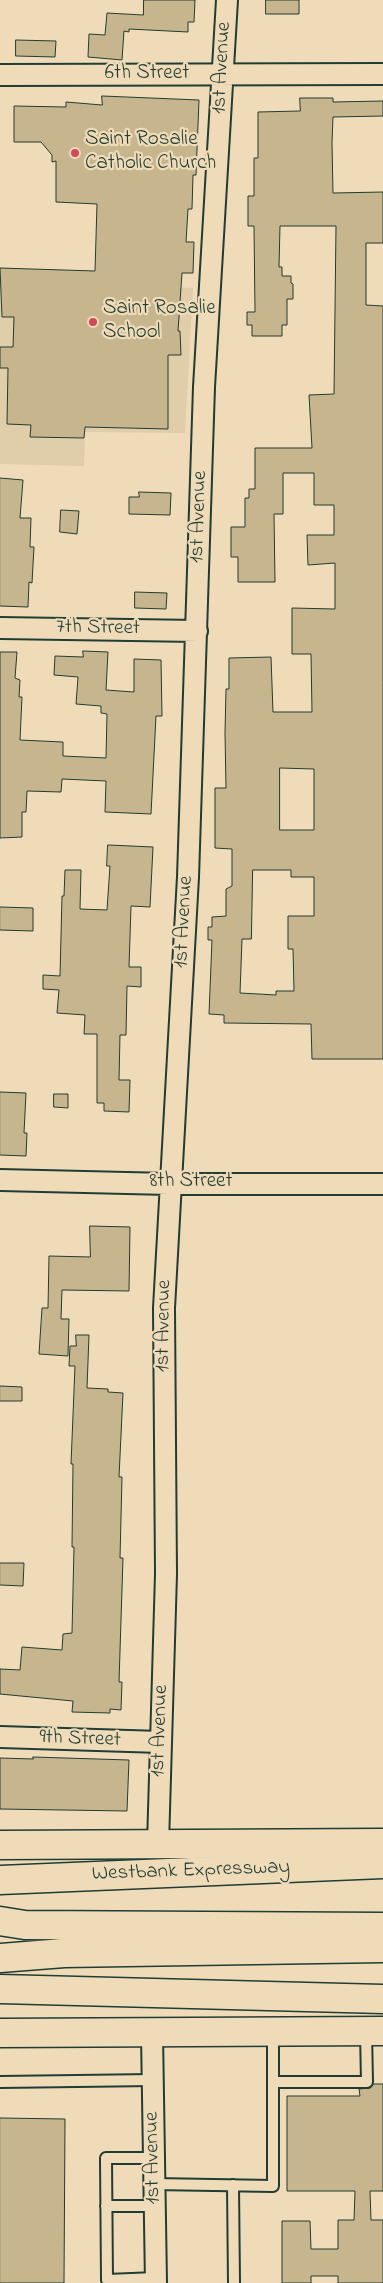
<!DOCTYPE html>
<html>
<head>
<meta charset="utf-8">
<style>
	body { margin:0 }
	canvas { display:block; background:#f0dbb9 }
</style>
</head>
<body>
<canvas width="383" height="2283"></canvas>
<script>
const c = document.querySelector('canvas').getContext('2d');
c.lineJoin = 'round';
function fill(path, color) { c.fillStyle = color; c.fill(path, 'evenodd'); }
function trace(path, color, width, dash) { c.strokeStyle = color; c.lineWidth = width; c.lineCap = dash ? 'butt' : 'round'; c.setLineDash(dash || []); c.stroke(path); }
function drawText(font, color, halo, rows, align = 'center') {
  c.font = font + ' "Indie Flower",sans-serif'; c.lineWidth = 4.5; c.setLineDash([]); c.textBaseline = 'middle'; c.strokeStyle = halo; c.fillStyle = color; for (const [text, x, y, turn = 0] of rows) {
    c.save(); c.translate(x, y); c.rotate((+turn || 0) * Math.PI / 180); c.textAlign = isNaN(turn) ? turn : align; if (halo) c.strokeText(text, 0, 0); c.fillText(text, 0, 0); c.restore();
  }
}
fill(new Path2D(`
	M0 268 104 272V284L193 288 185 433 85 432 84 466 0 464Z`), '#e0cdaa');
const building = new Path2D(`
	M144 0H195L194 22H188V32L129 29V32L124 31 122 60 88 57 89 34 105 35 107 13 143 15Z
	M266 0H299V14H266Z
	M16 40 56 41 55 57 16 56Z
	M102 96 199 100 196 175H193L192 209H188L186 242H194L193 273H182L178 331H180L181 355H168V429L85 427 84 438 30 437 31 425 7 424 8 368H0V347H13L14 317H2L0 268 95 271 97 204 56 202V161L52 162V155L41 142H14V106L66 107V102L102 105Z
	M300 98H333V102L383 101V116L333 117 332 143 333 193 383 192V243H366V305L383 306V1059H312L311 1024 224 1023V1015L209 1014 212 940H208V927H212V917L226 916V889L232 886V849L215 848V788H226L225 733 226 689H229V658L271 657 273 712H312L311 654H292V608L335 609V563L308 565 307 535H334V505H314V473H283V514H274L275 582H238V557H231V527H245V498H249V489H255V448H312L309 395 334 394 336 226H280L279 267H282V276H291V283L293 284V299H287V325H282V336H252V325H247V312H255L254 226H248V196H254V158H258V112L300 111ZM280 768 314 769V830H280ZM253 870H291V877H314V916H288V949H293L294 991H276V995L240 993 242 939H251Z
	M0 478 23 480 20 518H31L30 547H34L32 583 29 582 28 607 0 606Z
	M139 492 171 493 170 515 129 514V497H139Z
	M61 510 79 511 77 534 60 532Z
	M135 592 167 593 166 609 135 608Z
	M83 651 108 652 106 690 134 692V659L161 660 162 716H156L151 814 105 812 106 781 62 779 61 792 27 791 26 812H22V837L0 838V652H17L15 678 20 680 19 697H22L20 740 63 742V756L106 758 107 714 101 713V706L76 704 78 677 54 675 55 656 83 657Z
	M108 845 153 847 150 907 131 906 129 967H141V987L127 986 126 1035H120L119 1080H130L129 1112 104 1111V1103H97V1034H84L85 1015 57 1013 59 990 43 989V975L60 976 62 896H64L65 870H81L80 909 107 910 110 866H107Z
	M0 907 33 908V931L0 930Z
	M0 1092 26 1093 24 1133H27L26 1156 0 1155Z
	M54 1094H68V1108L54 1107Z
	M90 1226 130 1227 129 1291 62 1290 61 1319H69L68 1356 39 1354 42 1308H48L49 1256 90 1257Z
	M76 1335H89L87 1388 108 1389V1392L123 1393 119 1477H122L120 1558H123L119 1682H122L121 1710 110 1709V1713L72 1712 73 1701 0 1694V1669L20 1670 22 1647 62 1650 63 1634 72 1633 74 1547H72L73 1464H71L75 1366H69L70 1346H76Z
	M0 1386 22 1387V1401H0Z
	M0 1563H24L23 1586 0 1585Z
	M33 1757 129 1760 127 1811 0 1809V1758L33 1759Z
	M373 2084H383V2191H370L371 2220H383V2283H338V2276H311V2283H282V2221H310L311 2249H338V2220H354L355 2191H287V2096H360L359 2089 370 2088Z
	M0 2118 65 2119 64 2283H0Z`);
fill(building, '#c7b68d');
trace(building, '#1f3d34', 1);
const lane = new Path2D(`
	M0 2082 153 2080
	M273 2082H367L366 2032
	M154 2158H106L107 2280 156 2278
	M154 2184 273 2186V2033
	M233 2185 234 2283
	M106 2206H155`);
const street = new Path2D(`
	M0 75 383 74
	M0 628 197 631
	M0 1180 169 1184H383
	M0 1737 161 1742
	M158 1844 166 1574 164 1308 188 877 204 387 227 0
	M152 2034 156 2283`);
const secondary = new Path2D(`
	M0 1845 383 1843
	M0 1921 25 1925 383 1927
	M0 1958 64 1953 383 1948
	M0 2033 383 2031`);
const highway = new Path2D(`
	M0 1880 383 1864
	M0 1989 383 1999`);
trace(lane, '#1f3d34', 14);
trace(street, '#1f3d34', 24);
trace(secondary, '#1f3d34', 31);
trace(highway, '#1f3d34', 31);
trace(lane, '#f0dbb9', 10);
trace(street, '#f0dbb9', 20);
trace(secondary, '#f0dbb9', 28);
trace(highway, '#f0dbb9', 28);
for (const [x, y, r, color] of [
	[75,153,5,"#d1495b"],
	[93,322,5,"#d1495b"]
]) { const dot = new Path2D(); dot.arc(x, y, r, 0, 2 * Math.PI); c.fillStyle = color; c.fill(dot); trace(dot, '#f0dbb9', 2); }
drawText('21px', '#1f3d34', '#f0dbb9', [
	["1st Avenue",223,68,-87],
	["6th Street",147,75],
	["1st Avenue",200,517,-88],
	["7th Street",98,629,1],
	["1st Avenue",185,922,-87],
	["8th Street",191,1183],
	["1st Avenue",165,1326,-89],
	["1st Avenue",161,1731,-88],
	["9th Street",80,1740,2],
	["Westbank Expressway",191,1872,-2],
	["1st Avenue",154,2158,-91]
]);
drawText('21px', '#1f3d34', '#f0dbb9', [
	["Saint Rosalie",85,141],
	["Catholic Church",85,165],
	["Saint Rosalie",103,310],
	["School",103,334]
], 'left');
</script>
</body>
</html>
